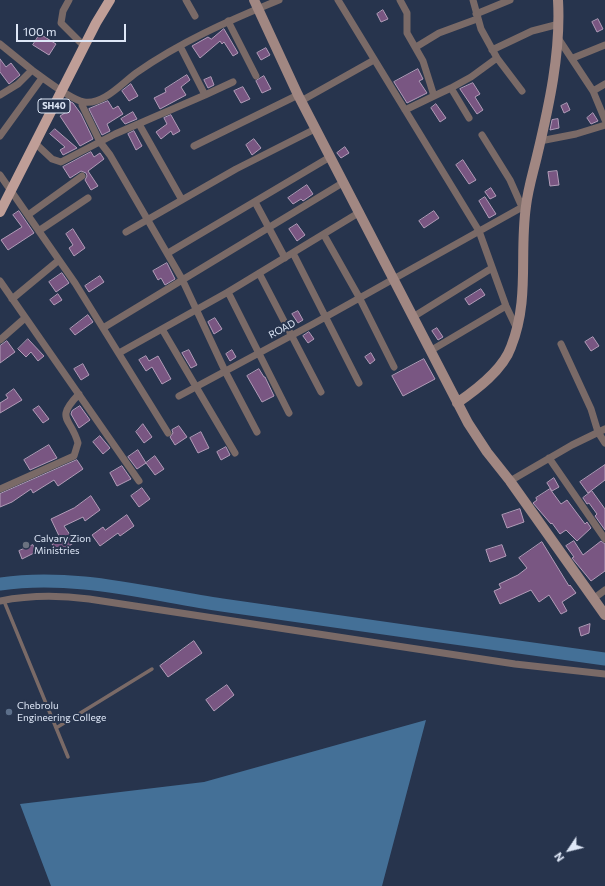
<!DOCTYPE html>
<html>
<head>
<meta charset="utf-8">
<style>
	body { margin:0 }
	#map { position:relative; width:605px; height:886px; overflow:hidden; background:#27344d; font-family:Commissioner,sans-serif }
	canvas { display:block }
	.north { position:absolute; left:549px; top:830px; width:40px; height:40px; -webkit-text-stroke:3px #27344d; paint-order:stroke; rotate:235deg; font-size:11px; font-weight:700; line-height:16px; text-align:center; color:#dee7f7 }
	.north::after { content:''; display:block; margin:auto; width:14px; height:18px; background:#dee7f7; clip-path:polygon(50% 0,100% 100%,50% 72%,0 100%) }
	.scale { position:absolute; left:16px; top:24px; width:110px; height:18px; box-sizing:border-box; border:2px solid #dee7f7; border-top:0; padding-left:5px; font-size:12px; line-height:14px; white-space:nowrap; color:#dee7f7; -webkit-text-stroke:3px #27344d; paint-order:stroke }
</style>
</head>
<body>
<div id="map">
<canvas width="605" height="886"></canvas>
<div class="north">N</div>
<div class="scale">100 m</div>
</div>
<script>
const c = document.querySelector('canvas').getContext('2d');
c.lineJoin = 'round';
function fill(path, color) { c.fillStyle = color; c.fill(path, 'evenodd'); }
function trace(path, color, width, dash) { c.strokeStyle = color; c.lineWidth = width; c.lineCap = dash ? 'butt' : 'round'; c.setLineDash(dash || []); c.stroke(path); }
function drawText(font, color, halo, rows, align = 'center') {
  c.font = font + ' Commissioner,sans-serif'; c.lineWidth = 4; c.setLineDash([]); c.textBaseline = 'middle'; c.strokeStyle = halo; c.fillStyle = color; for (const [text, x, y, turn = 0] of rows) {
    c.save(); c.translate(x, y); c.rotate((+turn || 0) * Math.PI / 180); c.textAlign = isNaN(turn) ? turn : align; if (halo) c.strokeText(text, 0, 0); c.fillText(text, 0, 0); c.restore();
  }
}
fill(new Path2D(`
	M426 720 382 886H51L20 804 204 782Z`), '#447097');
trace(new Path2D(`
	M0 584C74 573 148 594 222 605 350 624 477 641 605 659`), '#447097', 13);
const building = new Path2D(`
	M383 10 388 19 381 22 377 14Z
	M598 19 603 29 597 32 592 22Z
	M224 29 238 53 233 56 224 42 222 44 220 41 200 58 192 46 208 37 211 39Z
	M40 34 56 44 49 55 33 45Z
	M266 48 270 55 261 60 257 53Z
	M0 59 6 67 11 63 20 75 9 84 0 72Z
	M418 69 423 79 419 81 427 93 407 103 394 82Z
	M187 75 190 80 181 87 186 95 160 109 154 98 166 92 165 89Z
	M264 76 271 89 262 93 256 81Z
	M211 77 214 85 208 88 204 80Z
	M473 83 480 94 475 97 483 110 477 114 460 89Z
	M131 84 138 96 129 101 122 91Z
	M243 87 250 99 241 103 234 91Z
	M69 101 73 103 81 114 93 139 80 146 60 116 68 111 64 104Z
	M108 101 113 109 118 106 123 114 107 124 110 131 102 135 89 109Z
	M567 103 570 110 564 113 561 106Z
	M436 104 446 118 440 122 431 108Z
	M133 112 137 119 125 124 121 119Z
	M593 113 598 121 591 124 587 118Z
	M171 115 180 131 173 135 171 131 161 139 156 132 167 124 164 118Z
	M558 119 559 128 550 130 552 120Z
	M55 129 77 148 63 155 60 150 65 147 50 134Z
	M134 131 142 146 136 150 128 134Z
	M254 139 261 148 252 155 246 145Z
	M345 147 349 153 341 158 337 153Z
	M91 152 94 157 100 153 104 159 88 171 98 186 91 190 85 180 87 176 86 173 81 171 70 178 63 167Z
	M463 160 476 180 469 184 456 165Z
	M557 171 559 185 550 186 548 172Z
	M307 185 313 194 303 201 301 199 293 204 288 198Z
	M491 188 496 196 490 199 485 192Z
	M485 197 496 214 489 218 479 201Z
	M19 211 34 233 8 250 1 240 22 227 13 215Z
	M434 211 439 218 424 228 419 221Z
	M297 224 305 235 297 241 289 229Z
	M73 229 85 248 74 256 69 248 73 245 66 234Z
	M167 263 175 279 165 285 161 278 158 280 153 271Z
	M62 273 69 283 56 292 49 282Z
	M100 276 104 282 89 292 85 286Z
	M481 289 485 295 469 305 465 299Z
	M58 294 62 300 54 305 50 300Z
	M298 311 303 320 298 323 292 314Z
	M88 315 93 322 75 335 70 329Z
	M215 318 222 329 214 334 208 322Z
	M437 328 443 337 438 340 432 331Z
	M309 332 314 339 308 343 303 336Z
	M593 337 599 346 591 351 585 342Z
	M28 339 44 356 38 361 31 352 26 357 18 349Z
	M7 341 15 352 0 363V346Z
	M189 350 197 365 191 368 182 353Z
	M232 350 236 357 230 361 226 354Z
	M371 353 375 360 370 364 365 357Z
	M146 356 149 361 158 356 171 379 162 384 152 367 146 371 139 360Z
	M424 359 435 379 403 396 392 376Z
	M83 364 89 375 81 380 74 369Z
	M259 369 264 377H265L274 396 262 402 247 376Z
	M14 389 22 400 0 413V403L8 398 6 395Z
	M39 406 49 419 43 423 33 410Z
	M80 406 90 420 79 428 71 414 72 411Z
	M143 424 152 437 144 443 136 432Z
	M179 426 187 437 175 445 170 437 173 433 172 430Z
	M201 432 209 448 198 453 190 438Z
	M100 436 110 448 103 454 93 442Z
	M49 445 57 458 30 470 24 460Z
	M226 447 230 455 221 460 217 452Z
	M138 450 146 463 137 469 128 457Z
	M155 456 164 469 155 475 146 463Z
	M77 460 83 469 58 486 54 480 33 493 31 489 12 502 0 507V494Z
	M605 465V480L588 493 580 482Z
	M122 466 131 479 117 486 110 473Z
	M554 478 559 487 552 491 547 483Z
	M142 488 150 499 139 507 131 496Z
	M550 489 561 504 567 500 585 524 587 522 591 528 577 541 566 530 560 534 552 523 551 524 533 503 537 500 536 498Z
	M592 491 605 509V530L595 516 597 514 589 503 587 504 583 498Z
	M91 496 100 510 85 521 83 517 64 526 75 542 58 553 52 544 60 538 51 519 74 508Z
	M520 509 524 522 507 528 502 515Z
	M127 515 134 526 120 536 118 533 100 546 92 535 103 527 105 530Z
	M574 541 583 555 601 541 605 544V571L591 581 572 558 574 557 566 546Z
	M542 542 569 586 570 585 576 593 562 602 567 611 561 614 549 595 539 602 531 590 500 604 494 591 501 588 499 584 518 575 527 568 519 558Z
	M33 545 36 552 22 559 19 551Z
	M502 545 506 556 490 562 486 550Z
	M590 624 589 633 581 636 579 628Z
	M194 641 202 653 168 677 160 666Z
	M227 685 234 695 214 711 206 700Z`);
fill(building, '#795682');
trace(building, '#b29cb8', 1);
trace(new Path2D(`
	M4 601 68 757
	M56 728 152 669`), '#7a6a67', 3.5);
trace(new Path2D(`
	M69 0 63 11 61 23 84 46
	M186 0 195 16
	M338 0 479 231 506 306 517 329
	M400 0 407 13V33L423 61 434 96 405 110
	M476 14 510 0
	M228 21 256 76
	M558 38 593 91 605 120
	M0 44 32 70
	M416 47 439 33 477 19
	M492 50 532 31 559 24
	M497 58 522 91
	M573 58 605 45
	M451 88 471 77 497 58 481 29 473 0
	M593 91 605 84
	M0 95 18 84 32 70C43 78 71 100 84 102 103 105 121 84 136 73 180 42 230 20 279 0
	M205 95 233 82
	M434 96 451 88 469 118
	M301 101 374 60
	M83 102 82 105 100 142 110 155 182 279 225 371 257 432
	M139 124 182 200
	M482 135 510 180 522 207
	M0 136 42 78
	M540 141 576 134 605 125
	M35 143 52 159 61 162 115 134 205 95 180 46
	M194 146 298 95
	M0 175 75 283 168 433
	M255 202 285 258
	M28 215 82 176
	M40 230 88 198
	M126 232 236 169 315 129
	M324 235 359 297 394 367
	M168 253 330 157
	M293 253 359 383
	M259 273 321 392
	M0 281 139 481
	M228 292 289 413
	M12 299 59 260
	M413 317 492 268
	M103 328 344 182
	M162 329 235 453
	M0 340 25 318
	M561 344 591 409 598 432 605 443
	M430 351 506 306
	M119 353 228 292 360 212
	M179 396 313 324 526 205
	M549 458 605 539
	M510 481 572 445 605 429
	M0 489 74 456 78 443C71 417 54 420 79 394
	M593 599 605 590
	M0 601C30 595 58 595 89 599L515 664 605 674`), '#7a6a67', 7);
trace(new Path2D(`
	M254 0 298 95 468 423 487 452 510 481 605 615
	M457 403C476 390 503 370 511 347 530 299 519 255 526 206 528 189 533 173 537 156 549 106 561 52 558 0`), '#a18782', 10);
trace(new Path2D(`
	M0 212 96 23 110 0`), '#bf9e97', 10);
for (const [x, y, r, color] of [
	[26,545,4,"#6b7280"],
	[9,712,4,"#5c6f8a"]
]) { const dot = new Path2D(); dot.arc(x, y, r, 0, 2 * Math.PI); c.fillStyle = color; c.fill(dot); trace(dot, '#27344d', 1.5); }
for (const [x, y, w] of [
	[54,106,32]
]) { const box = new Path2D(); box.roundRect(x - w / 2, y - 7, w, 14, 3); c.fillStyle = '#27344d'; c.fill(box); trace(box, '#dee7f7', 1); }
drawText('bold 9px', '#dee7f7', null, [
	["SH40",54,106]
]);
drawText('10px', '#dee7f7', '#27344d', [
	["ROAD",282,329,-28]
]);
drawText('10px', '#dee7f7', '#27344d', [
	["Calvary Zion",34,539],
	["Ministries",34,551],
	["Chebrolu",17,706],
	["Engineering College",17,718]
], 'left');
</script>
</body>
</html>
